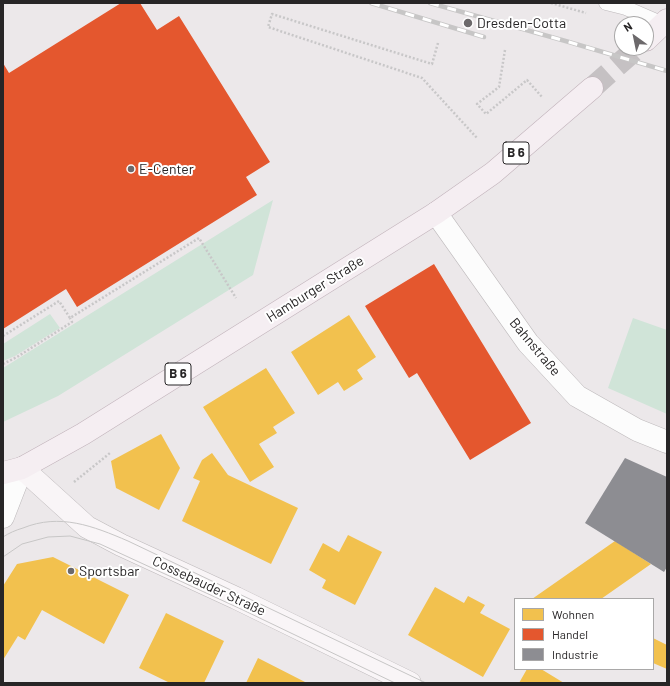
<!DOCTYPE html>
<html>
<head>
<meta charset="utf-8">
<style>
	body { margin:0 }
	#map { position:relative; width:670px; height:686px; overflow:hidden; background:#ece8ea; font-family:Barlow,sans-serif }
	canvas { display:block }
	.frame { position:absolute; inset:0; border:4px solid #272526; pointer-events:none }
	.legend { position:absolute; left:514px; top:598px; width:140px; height:72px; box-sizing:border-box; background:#fff; border:1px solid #a9a8a8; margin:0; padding:5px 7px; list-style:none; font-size:12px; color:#272526 }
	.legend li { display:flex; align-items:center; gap:8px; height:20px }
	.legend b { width:20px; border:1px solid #a9a8a8 }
	.north { position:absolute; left:614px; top:16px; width:40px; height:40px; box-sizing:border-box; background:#fff; border:1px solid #a9a8a8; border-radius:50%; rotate:327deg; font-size:11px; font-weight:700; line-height:16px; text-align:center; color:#272526 }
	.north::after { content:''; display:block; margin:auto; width:14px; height:18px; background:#6c696b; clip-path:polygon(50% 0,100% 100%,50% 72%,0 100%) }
</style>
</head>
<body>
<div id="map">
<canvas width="670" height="686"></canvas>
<div class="frame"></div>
<ul class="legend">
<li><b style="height:11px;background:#f2c14e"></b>Wohnen</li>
<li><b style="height:11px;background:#e4572e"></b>Handel</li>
<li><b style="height:11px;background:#8d8d92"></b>Industrie</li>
</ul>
<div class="north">N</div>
</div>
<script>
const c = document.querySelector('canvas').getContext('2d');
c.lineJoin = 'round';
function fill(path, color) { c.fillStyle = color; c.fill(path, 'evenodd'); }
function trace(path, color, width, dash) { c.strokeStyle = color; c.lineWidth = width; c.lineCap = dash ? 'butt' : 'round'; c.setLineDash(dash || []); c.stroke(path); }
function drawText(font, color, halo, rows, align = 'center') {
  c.font = font + ' Barlow,sans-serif'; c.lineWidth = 4; c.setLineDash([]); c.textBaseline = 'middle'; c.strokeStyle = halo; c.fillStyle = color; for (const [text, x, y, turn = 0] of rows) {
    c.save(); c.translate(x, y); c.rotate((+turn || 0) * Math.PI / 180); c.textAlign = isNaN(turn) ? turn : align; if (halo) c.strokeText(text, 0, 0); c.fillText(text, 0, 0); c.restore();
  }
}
fill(new Path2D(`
	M273 200 253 275 58 396 3 422V368Z
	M50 314 60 328 15 356 3 361V344Z
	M633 318 667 330V414L608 388Z`), '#d0e4d8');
fill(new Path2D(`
	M349 315 376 357 357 370 363 379 344 391 338 382 318 395 291 352Z
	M266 368 295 413 273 427 277 433 259 444 274 467 250 482 203 407Z
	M161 434 180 468 159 510 116 488 111 461Z
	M212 453 228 475 298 508 271 564 182 521 200 481 193 478 202 460Z
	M348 535 382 552 355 605 322 588 326 580 309 570 323 543 339 552Z
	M615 541 651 564 601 599H532Z
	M53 557 129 595 104 644 42 610 25 640 18 636 3 660V586L17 564Z
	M435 587 464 603 468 596 485 605 480 613 510 629 483 677 408 635Z
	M166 613 224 641 204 683H170L139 668Z
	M653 638 667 645V669L653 663Z
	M258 658 307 683H246Z
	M527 669H541L564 683H519Z`), '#f2c14e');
fill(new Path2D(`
	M121 3H140L157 30 179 16 270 162 246 177 257 195 77 307 66 289 3 329V63L9 73Z
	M434 264 531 423 470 460 417 373 409 378 365 306Z`), '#e4572e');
fill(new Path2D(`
	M625 458 667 477V567L664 572 585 523Z`), '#8d8d92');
trace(new Path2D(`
	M592 88 637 48`), '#c5c1c3', 22, [22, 11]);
const service = new Path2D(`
	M606 3 626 8 663 24`);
const minor = new Path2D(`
	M436 213 528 343 577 396 637 430 667 442`);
const tertiary = new Path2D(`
	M3 517 22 468`);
const secondary = new Path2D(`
	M22 468 87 527 121 545 236 598 410 683`);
const primary = new Path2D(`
	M646 40 667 20
	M3 473 22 468 83 434 436 213 493 173 592 88`);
trace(service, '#bdb9bb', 15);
trace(minor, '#bdb9bb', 23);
trace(tertiary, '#bdb9bb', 23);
trace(secondary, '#bdb9bb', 23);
trace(primary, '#c1b2ba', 23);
trace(new Path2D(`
	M551 3 586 13
	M438 43 432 64 272 14 268 27 422 78 477 138
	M505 50 499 87 477 104 486 114 527 80 542 97
	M3 336 59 301 70 318 199 238 236 298
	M3 364 17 357 72 322 70 318
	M74 482 110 453`), '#c8c7c8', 2.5, [2, 2]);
trace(service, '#fcfcfc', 14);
trace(minor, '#fcfcfc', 22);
trace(tertiary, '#fcfcfc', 22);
trace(secondary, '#f9f5f7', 22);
trace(primary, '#f5eef2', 22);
trace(new Path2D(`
	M3 537C9 533 16 530 23 528 60 513 93 526 128 541L426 683
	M3 557 22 544 48 537 70 536 100 544 243 610 395 683`), '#c7c6c6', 1);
const rail = new Path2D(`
	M371 3 484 37
	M430 3 569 42 667 71`);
trace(rail, '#c7c6c6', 4.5);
trace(rail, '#fff', 3, [9]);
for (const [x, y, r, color] of [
	[468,23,5,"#6c696b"],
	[131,169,4,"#6c696b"],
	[71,571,4,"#6c696b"]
]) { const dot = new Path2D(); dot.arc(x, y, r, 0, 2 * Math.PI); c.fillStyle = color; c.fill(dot); trace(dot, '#fff', 1.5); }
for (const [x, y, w] of [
	[516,153,26],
	[178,374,26]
]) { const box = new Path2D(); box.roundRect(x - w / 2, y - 11, w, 22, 3); c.fillStyle = '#fff'; c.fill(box); trace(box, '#272526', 1); }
drawText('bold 13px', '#272526', null, [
	["B 6",516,153],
	["B 6",178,374]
]);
drawText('14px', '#272526', '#fff', [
	["Dresden-Cotta",477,23],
	["E-Center",139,169],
	["Sportsbar",79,571]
], 'left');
drawText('14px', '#272526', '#fff', [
	["Hamburger Straße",315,289,-32],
	["Bahnstraße",535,347,50],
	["Cossebauder Straße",209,586,25]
]);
</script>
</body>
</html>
